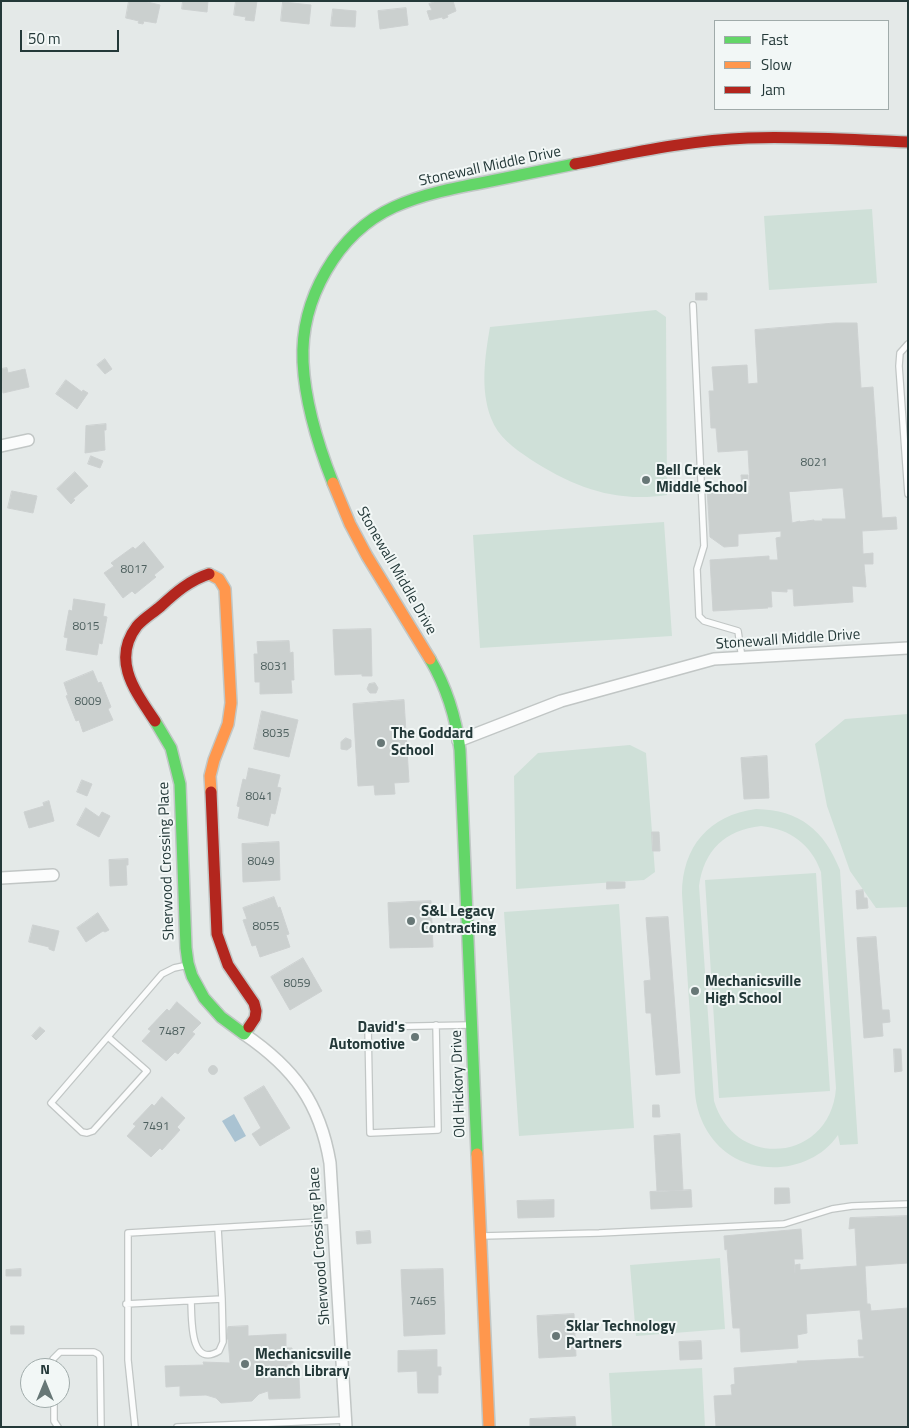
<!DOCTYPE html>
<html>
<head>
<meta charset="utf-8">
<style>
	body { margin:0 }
	#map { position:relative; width:909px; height:1428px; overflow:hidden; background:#e4e9e8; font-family:"Titillium Web",sans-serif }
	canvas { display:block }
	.frame { position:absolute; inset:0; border:2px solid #243939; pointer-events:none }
	.legend { position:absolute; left:714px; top:20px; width:175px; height:90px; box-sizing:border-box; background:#f2f7f6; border:1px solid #a0abaa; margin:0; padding:6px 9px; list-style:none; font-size:15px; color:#243939 }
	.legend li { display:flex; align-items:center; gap:10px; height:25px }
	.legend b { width:25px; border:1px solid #a0abaa }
	.north { position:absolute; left:20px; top:1358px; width:50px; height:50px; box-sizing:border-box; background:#f2f7f6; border:1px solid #a0abaa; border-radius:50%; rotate:0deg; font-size:14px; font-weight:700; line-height:20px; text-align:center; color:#243939 }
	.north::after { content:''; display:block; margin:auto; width:18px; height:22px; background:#677776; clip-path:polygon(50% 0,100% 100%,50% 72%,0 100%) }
	.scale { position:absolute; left:20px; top:30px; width:99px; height:22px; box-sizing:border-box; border:2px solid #243939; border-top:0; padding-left:6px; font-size:15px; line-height:18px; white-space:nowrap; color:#243939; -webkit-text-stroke:4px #f2f7f6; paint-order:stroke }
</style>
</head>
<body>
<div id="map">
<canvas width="909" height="1428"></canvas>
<div class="frame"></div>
<ul class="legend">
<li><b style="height:6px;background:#63d668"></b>Fast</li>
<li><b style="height:6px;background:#ff974d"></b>Slow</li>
<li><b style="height:6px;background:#b3261e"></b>Jam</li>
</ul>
<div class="north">N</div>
<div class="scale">50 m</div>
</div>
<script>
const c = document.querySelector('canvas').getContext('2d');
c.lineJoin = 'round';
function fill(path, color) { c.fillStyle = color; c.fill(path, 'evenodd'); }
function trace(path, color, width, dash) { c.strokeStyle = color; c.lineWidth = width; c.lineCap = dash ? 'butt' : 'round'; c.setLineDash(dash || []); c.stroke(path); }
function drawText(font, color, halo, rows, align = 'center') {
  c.font = font + ' "Titillium Web",sans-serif'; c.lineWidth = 4; c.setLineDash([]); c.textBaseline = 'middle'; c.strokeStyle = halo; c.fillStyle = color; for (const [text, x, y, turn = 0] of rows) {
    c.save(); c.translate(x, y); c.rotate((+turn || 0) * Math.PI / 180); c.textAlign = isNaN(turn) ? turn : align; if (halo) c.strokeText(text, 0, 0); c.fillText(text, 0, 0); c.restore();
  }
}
fill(new Path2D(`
	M872 209 877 283 769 290 764 216Z
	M656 310 666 317 667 495C615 503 573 487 530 459 514 448 498 437 491 418 480 389 485 356 490 327Z
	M664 522 672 636 480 648 473 535Z
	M908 714V907L876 908 850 871 827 806 815 744 845 719Z
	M630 745 646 753 655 872 644 880 516 889 514 776 538 753Z
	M756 809C800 810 824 830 840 870L858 1144 840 1145 838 1135C815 1169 764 1177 730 1155 709 1141 697 1117 695 1093L682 894C682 847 709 815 756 809ZM761 826C790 829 811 844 821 872L836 1088C831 1161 736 1172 714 1101L699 886C704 850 725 830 761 826Z
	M816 873 830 1091 719 1098 705 880Z
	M619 904 634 1128 519 1136 504 912Z
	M720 1258 725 1329 636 1336 630 1265Z
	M702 1368 705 1427H612L609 1373Z`), '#cfe0d8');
fill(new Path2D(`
	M234 1114 246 1136 235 1142 222 1121Z`), '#aac3d2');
const building = new Path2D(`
	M129 1H143L160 5 156 23 144 21 143 24 138 23 139 21 126 18Z
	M183 1H208L207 12 182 9Z
	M236 1H257L254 21 245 20 246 17 234 15Z
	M437 1H453L456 11 447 15 448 17 443 19 442 17 430 20 427 11 432 10 429 4Z
	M283 2 311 5 309 24 281 21Z
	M406 8 408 25 380 29 378 11Z
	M333 9 356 11 355 27 331 26Z
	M696 293H707V300H696Z
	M835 323H857L861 388 873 387 882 518 896 517 897 529 862 531 863 554 873 553V564H864L866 587 852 586 853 602 794 606 793 589H787V592L771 591 772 607H767L768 608 713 611 710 560 769 556V560H778L776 538 781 537V531L738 534V546L724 547 710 537 707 488 742 486 741 475H748V486H750L748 450 718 452 716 428H711L709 391H714L712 367 747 365 748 384 758 383 755 330ZM840 488H843L846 519H822L823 521H814V520L800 522V521L792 523 789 492Z
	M105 359 112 369 105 374 97 365Z
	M7 368 8 373 25 369 29 387 3 393 1 369Z
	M66 380 82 392 83 390 88 393 77 409 56 394Z
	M106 424V430H104L105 450 85 453 86 426Z
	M91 456 103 461 100 468 88 464Z
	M75 472 88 486 73 499 75 500 71 504 57 489Z
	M12 491 37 496 33 513 8 508Z
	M144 542 164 567 154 575 156 577 135 594 132 591 123 598 104 573 114 566 111 563 133 547 135 549Z
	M74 599 105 604 103 616 107 617 102 644 99 643 97 655 66 650 68 638 64 637 69 610 72 611Z
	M371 629 372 676H362V674L335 675 333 630Z
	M289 641 290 653 293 652 294 680H291L292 693 260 694V682H255L254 654H258L257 642Z
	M93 671 98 683 101 682 111 707 108 709 113 720 83 732 79 720 76 721 66 696 68 695 64 683Z
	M375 683 378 688 376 693H370L367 689 369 684Z
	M404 700 409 782 394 783 395 794 375 795 374 785 358 786 353 704Z
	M262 711 298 720 289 757 254 749Z
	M346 738 351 740V747L347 750 341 749V742Z
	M767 756 769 798 744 799 741 758Z
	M249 768 280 775 277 787 281 788 275 814 271 813 268 826 238 818 240 807 237 806 243 779 246 780Z
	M82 780 92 784 87 796 77 792Z
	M49 801 54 821 29 828 24 812 44 806 43 803Z
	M86 808 99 817 102 812 110 816 99 837 77 825Z
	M652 832H659L660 851H653Z
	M279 842 280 880 243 882 242 844Z
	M128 859V865H126L127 885 110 886 109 860Z
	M607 882H625V888L607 889Z
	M863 890 864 898H867L868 908 857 909 856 891Z
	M274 897 278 908 280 907 289 934 286 935 290 947 260 957 256 945 252 946 243 920 247 919 243 908Z
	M431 901 433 947 390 948 388 903Z
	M98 913 109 930 105 932 103 931 86 942 77 928Z
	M668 917 680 1073 656 1075 651 1013H646L644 981 651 980 646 918Z
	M33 925 59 931 54 951 49 949V947L29 942Z
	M876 937 882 1010H889L890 1022 882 1023 883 1036 864 1038 857 938Z
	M303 958 322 991 290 1010 271 977Z
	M177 1002 201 1023 192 1032 195 1034 178 1054 175 1052 166 1061 142 1041 151 1031 148 1029 167 1009 169 1011Z
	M40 1027 45 1031 36 1040 32 1036Z
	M894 1049H901L902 1071 895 1072Z
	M208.5 1070a4.5 4.5 0 1 1 9 0a4.5 4.5 0 1 1-9 0Z
	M264 1086 290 1128 260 1146 252 1134 261 1128 244 1098Z
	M162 1097 185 1118 177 1127 180 1130 162 1150 160 1148 151 1157 127 1136 136 1126 133 1124 152 1104 154 1106Z
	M653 1105H659L660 1117H653Z
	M680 1134 683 1190 657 1191 654 1136Z
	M775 1188H789L790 1203 775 1204Z
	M691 1190 692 1207 651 1209 650 1192Z
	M554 1200V1217L518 1218 517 1201Z
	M908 1216V1263L865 1266 867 1304H870L871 1311 908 1308V1427H716L714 1396 732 1395 731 1385 735 1384 734 1368 798 1363 797 1361H804L864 1358V1356H859L858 1340H863L860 1310 806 1314 807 1333 797 1335 798 1348 741 1352 740 1328H733L727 1249 725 1250 724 1236 801 1229 803 1259H794L795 1273V1265L800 1264V1270L857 1266 855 1228 849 1229 850 1218Z
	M370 1231 371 1243 357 1244 356 1232Z
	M21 1269V1276H6V1270Z
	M443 1269 445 1334 404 1336 401 1270Z
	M574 1314 576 1356 539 1358 537 1316Z
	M11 1326H24V1334H11Z
	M248 1326V1336L286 1334V1348H292L293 1364H287L288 1378H299L300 1398 269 1399 268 1391 259 1394 252 1401 221 1403 216 1398 206 1395 180 1396V1386L166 1387 165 1366 204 1365 203 1362 230 1363 228 1339H226L228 1327Z
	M701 1341 702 1359 680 1360 679 1342Z
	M437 1350V1367H441V1375H438V1393H418L417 1371 398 1372V1351Z
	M575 1417 576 1427H530V1419Z`);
fill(building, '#cbd0cf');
trace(building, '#cdd1d1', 1);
const lane = new Path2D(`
	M693 305 704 546 697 569 699 616 704 621 738 631 742 658
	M908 344 900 353 899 366 908 494
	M436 1025 438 1130 370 1133 368 1027 470 1025
	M108 1037 147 1071 93 1131 87 1133 82 1132 51 1103 162 974 174 968 188 965
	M482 1236 599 1233 784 1224 832 1209 852 1206 908 1204
	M191 1301C192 1317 189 1369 219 1351L223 1342 222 1299
	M126 1304 222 1299 218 1228
	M53 1368V1359L60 1352H94L98 1354 100 1357 101 1427
	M54 1398V1421L58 1427
	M135 1427 128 1360V1233L333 1221
	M177 1427 345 1420`);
const street = new Path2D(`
	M1 446 28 440
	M458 741 561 701 714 659 908 648
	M1 878 53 875
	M244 1034C294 1068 320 1103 330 1163L346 1427`);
const fast = new Path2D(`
	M333 483C318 445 305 403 303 362 300 300 337 233 394 207 423 194 454 188 486 182 515 176 545 170 575 164
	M430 659C447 688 456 717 460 750L477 1154
	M155 721 171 748 180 784 186 948 188 963 192 976 204 998 221 1017 244 1034 249 1027`);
const slow = new Path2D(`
	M333 483 350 524 367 556 430 659
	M209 574 219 579 225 589 231 703 228 724 214 760 210 776 211 792
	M477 1154 489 1427`);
const jam = new Path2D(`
	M575 164C632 153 690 140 748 138 801 136 855 140 908 142
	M155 721C135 691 111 660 137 626 144 618 153 613 161 606 175 593 190 580 209 574
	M211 792 217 934 228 965 254 1003 256 1011 255 1018 249 1027`);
trace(lane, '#c1c6c5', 8);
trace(street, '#c1c6c5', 14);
trace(fast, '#c1c7c6', 14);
trace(slow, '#c1c7c6', 14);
trace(jam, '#c1c7c6', 14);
trace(lane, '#fbfcfc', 5.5);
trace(street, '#fbfcfc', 11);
trace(fast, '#63d668', 11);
trace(slow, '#ff974d', 11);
trace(jam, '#b3261e', 11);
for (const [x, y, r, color] of [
	[646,480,5,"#677776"],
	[381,743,5,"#677776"],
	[411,921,5,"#677776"],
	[695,991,5,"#677776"],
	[415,1037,5,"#677776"],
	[556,1336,5,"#677776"],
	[245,1364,5,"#677776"]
]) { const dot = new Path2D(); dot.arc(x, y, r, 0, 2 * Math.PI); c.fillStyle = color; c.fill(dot); trace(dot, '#f2f7f6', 2); }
drawText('12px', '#4e605f', null, [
	["8021",814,463],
	["8017",134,570],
	["8015",86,627],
	["8031",274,667],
	["8009",88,702],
	["8035",276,734],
	["8041",259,797],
	["8049",261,862],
	["8055",266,927],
	["8059",297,984],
	["7487",172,1032],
	["7491",156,1127],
	["7465",423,1302]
]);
drawText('15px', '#243939', '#f2f7f6', [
	["Stonewall Middle Drive",490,167,-12],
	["Stonewall Middle Drive",396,571,60],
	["Stonewall Middle Drive",788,640,-4],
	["Sherwood Crossing Place",167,861,-92],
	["Old Hickory Drive",459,1084,-92],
	["Sherwood Crossing Place",320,1246,-94]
]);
drawText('bold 15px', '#243939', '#f2f7f6', [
	["Bell Creek",656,471],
	["Middle School",656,488],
	["The Goddard",391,734],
	["School",391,751],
	["S&L Legacy",421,912],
	["Contracting",421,929],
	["Mechanicsville",705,982],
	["High School",705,999],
	["David's",405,1028,"right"],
	["Automotive",405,1045,"right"],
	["Sklar Technology",566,1327],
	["Partners",566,1344],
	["Mechanicsville",255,1355],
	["Branch Library",255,1372]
], 'left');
</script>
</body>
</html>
